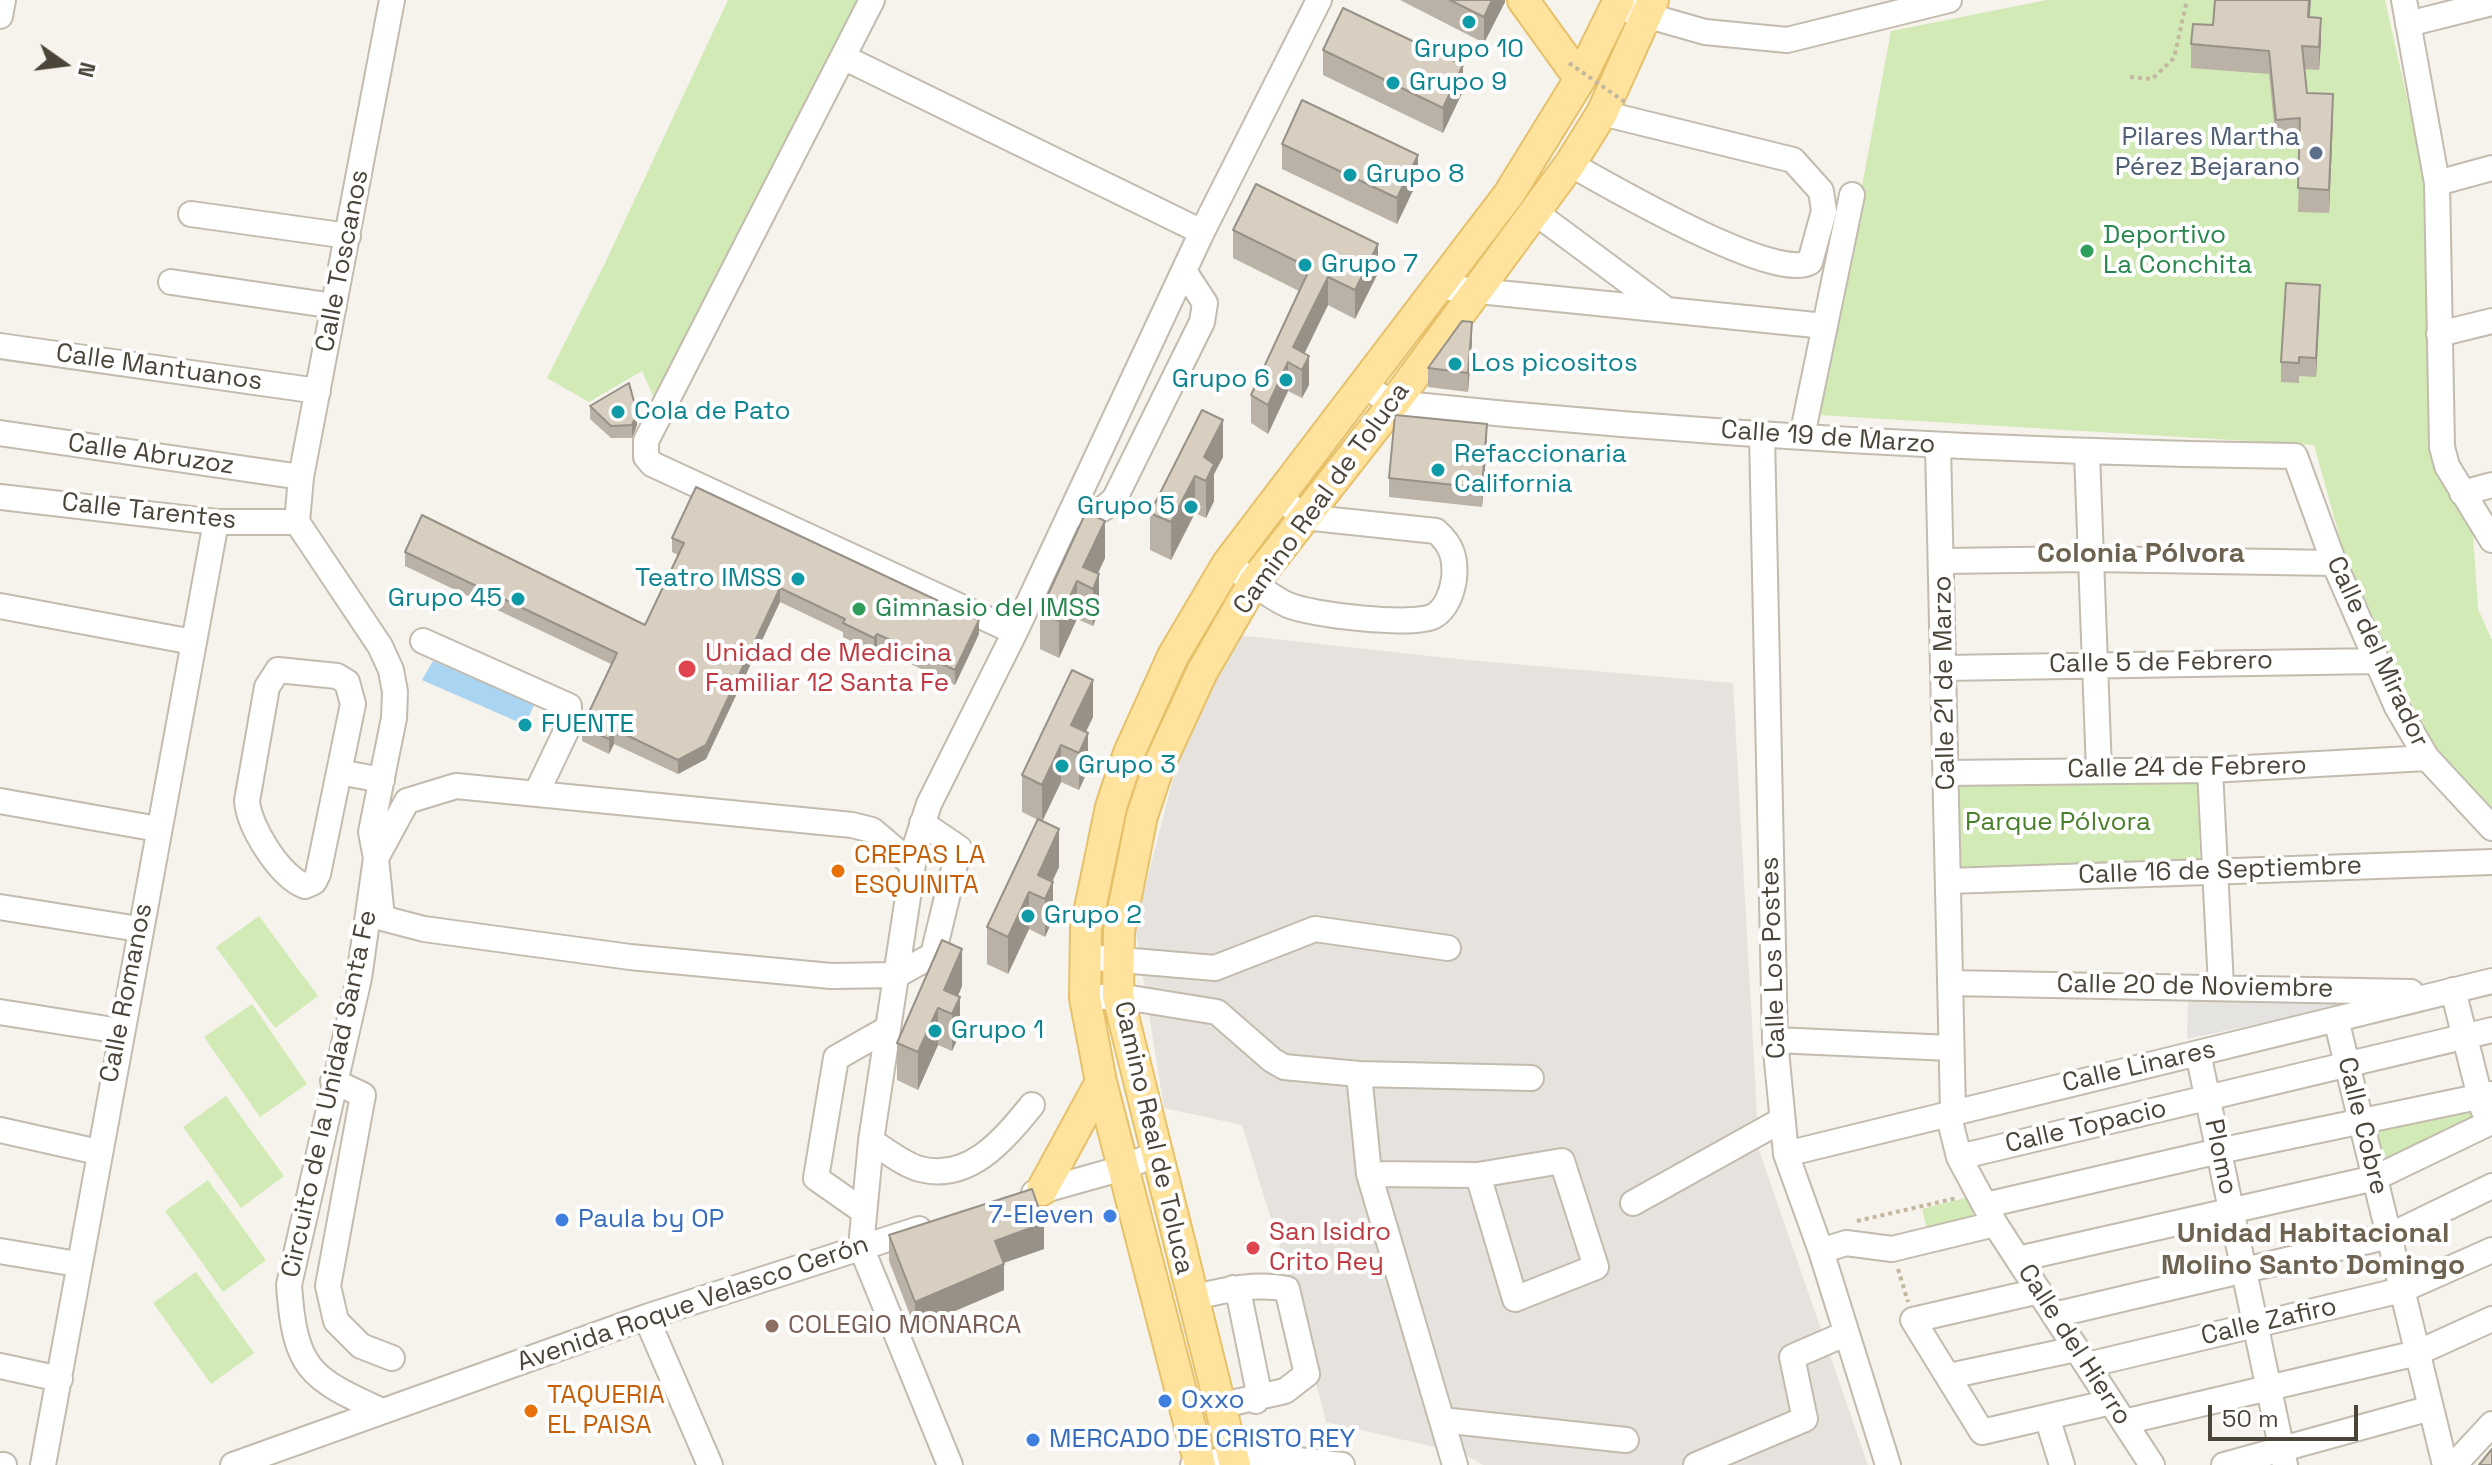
<!DOCTYPE html>
<html>
<head>
<meta charset="utf-8">
<style>
	body { margin:0 }
	#map { position:relative; width:2492px; height:1465px; overflow:hidden; background:#f6f3ec; font-family:"Space Grotesk",sans-serif }
	canvas { display:block }
	.north { position:absolute; left:24px; top:24px; width:80px; height:80px; -webkit-text-stroke:6px #fff; paint-order:stroke; rotate:104deg; font-size:22px; font-weight:700; line-height:32px; text-align:center; color:#4b4439 }
	.north::after { content:''; display:block; margin:auto; width:28px; height:36px; background:#4b4439; clip-path:polygon(50% 0,100% 100%,50% 72%,0 100%) }
	.scale { position:absolute; left:2208px; top:1405px; width:150px; height:36px; box-sizing:border-box; border:4px solid #4b4439; border-top:0; padding-left:10px; font-size:24px; line-height:28px; white-space:nowrap; color:#4b4439; -webkit-text-stroke:6px #fff; paint-order:stroke }
</style>
</head>
<body>
<div id="map">
<canvas width="2492" height="1465"></canvas>
<div class="north">N</div>
<div class="scale">50 m</div>
</div>
<script>
const c = document.querySelector('canvas').getContext('2d');
c.lineJoin = 'round';
function fill(path, color) { c.fillStyle = color; c.fill(path, 'evenodd'); }
function trace(path, color, width, dash) { c.strokeStyle = color; c.lineWidth = width; c.lineCap = dash ? 'butt' : 'round'; c.setLineDash(dash || []); c.stroke(path); }
function drawText(font, color, halo, rows, align = 'center') {
  c.font = font + ' "Space Grotesk",sans-serif'; c.lineWidth = 8; c.setLineDash([]); c.textBaseline = 'middle'; c.strokeStyle = halo; c.fillStyle = color; for (const [text, x, y, turn = 0] of rows) {
    c.save(); c.translate(x, y); c.rotate((+turn || 0) * Math.PI / 180); c.textAlign = isNaN(turn) ? turn : align; if (halo) c.strokeText(text, 0, 0); c.fillText(text, 0, 0); c.restore();
  }
}
fill(new Path2D(`
	M1219 633 1467 660 1733 683 1759 1150 1868 1465H1483L1465 1454 1326 1422 1287 1271 1242 1125 1164 1108 1135 926 1179 756Z`), '#e6e2dd');
fill(new Path2D(`
	M728 0H864L655 400 642 371 589 402 547 378 605 263Z
	M2047 0H2385L2428 192 2430 443 2473 535 2478 609 2492 640V814L2432 748 2344 553 2314 445 1819 415 1891 31Z
	M1950 780H2198L2200 864 1952 869Z
	M259 916 318 996 275 1028 216 947Z
	M252 1004 307 1084 260 1117 204 1037Z
	M226 1096 284 1176 241 1208 183 1127Z
	M2475 1102 2483 1121 2378 1171 2366 1123Z
	M208 1180 266 1260 223 1292 165 1211Z
	M1969 1197 1976 1225 1929 1237 1922 1209Z
	M196 1272 254 1353 211 1384 153 1303Z`), '#d2eab5');
fill(new Path2D(`
	M2188 1001 2356 1003 2187 1039Z`), '#e5e3e0');
fill(new Path2D(`
	M433 661 535 703 525 725 422 680Z`), '#a9d4f2');
const minor = new Path2D(`
	M872 0 646 441V457L652 464 1015 632
	M2404 0 2437 183 2442 447 2447 466 2492 540
	M1628 10 1705 32 1787 40 1949 0
	M0 16 3 0
	M2408 24 2492 3
	M843 57 1202 232
	M1570 164C1606 184 1777 284 1810 262L1824 211 1821 191 1793 160 1602 113
	M2437 183 2492 168
	M1536 213 1664 308
	M191 214 348 236
	M171 282 334 306
	M1439 287 1825 326
	M2439 334 2492 321
	M0 346 318 391
	M1364 387 1394 403C1694 434 1994 452 2295 456L2334 563 2397 707 2427 758 2492 828
	M0 433 301 477
	M1762 435 1775 1040 1786 1154 1821 1251 1888 1465
	M1802 436 1852 195
	M1938 446 1953 1111
	M2087 453 2099 770
	M2462 493 2492 485
	M0 497 216 522H297
	M1070 514C1091 514 1101 514 1115 498L1202 322 1205 303 1184 271
	M297 522 380 646 391 670 395 692 394 718 371 832 376 858 359 978 289 1285C295 1369 309 1378 382 1411
	M297 522 301 477 392 0
	M1943 561 2091 559 2334 563
	M1228 563C1247 577 1266 595 1288 605 1311 615 1413 627 1434 616 1446 609 1452 593 1454 579 1456 558 1452 545 1436 531L1304 517 1279 497
	M0 606 193 642
	M423 641 569 706V725L536 794
	M1944 668 2377 661
	M2210 770 2221 986
	M339 772 318 874 314 882 305 886C280 877 249 827 247 801L267 687 278 670 337 676 347 682 353 704 339 772 382 780
	M1946 773 2210 770 2427 758
	M0 801 158 829
	M912 864 872 830 852 825 456 786 407 801 376 858 382 918 424 929 630 957 831 976 897 975 933 955 959 848 922 823
	M1949 881 2492 862
	M0 907 139 929
	M1086 957 1215 968 1315 929 1448 948
	M1950 983 2411 992
	M2453 990 2483 1109
	M1085 998 1118 996 1217 1012 1272 1060 1284 1067 1359 1074 1531 1078
	M0 1012 120 1031
	M2336 1019 2445 1465
	M1775 1040 1950 1048
	M2198 1053 2285 1465
	M1359 1074 1369 1174 1455 1465
	M333 1081 363 1095 328 1286 336 1321 361 1346 392 1358
	M1948 1113 1959 1157 1995 1224 2152 1465
	M0 1130 98 1152
	M871 1141C886 1150 904 1165 920 1169 970 1182 1004 1139 1032 1105
	M1786 1154 2492 981
	M1959 1157 2492 1030
	M1369 1174 1478 1175 1515 1299 1596 1267 1562 1161 1478 1175
	M1034 1193 1123 1168 1155 1154
	M1633 1203 1782 1120
	M1986 1205 2219 1151 2492 1094
	M863 1211 816 1178 836 1058 887 1029
	M0 1251 77 1264
	M1821 1251 1846 1243 1892 1249 1995 1224
	M2018 1259 2375 1178 2489 1123
	M1233 1288 1240 1300 1258 1388 1256 1401
	M2039 1291 1913 1320 1982 1432 2111 1402
	M1191 1298C1222 1291 1255 1282 1287 1289L1307 1374 1285 1391 1218 1406
	M2054 1315 2389 1236 2492 1186
	M646 1317 710 1465
	M2087 1365 2402 1290 2492 1250
	M0 1366 60 1379
	M1949 1376 2076 1349
	M2047 1417 2062 1465
	M1442 1420 1626 1440
	M2124 1422 2417 1353 2492 1319
	M0 1465H4
	M43 1465 216 522
	M233 1465 646 1317 919 1229
	M950 1465 861 1247 871 1141 916 844 929 804 1015 632 1202 232 1319 0
	M1193 1465 1253 1455 1342 1465
	M1696 1465 1805 1419 1792 1357 1845 1334
	M2224 1465 2431 1408
	M2454 1465 2492 1424`);
const major = new Path2D(`
	M1523 0 1580 79
	M1042 1190 1101 1082
	M1200 1465 1101 1082 1085 998 1086 928 1111 807 1129 753 1173 656 1228 563 1509 194 1580 79 1619 0
	M1235 1465 1118 996 1119 931 1142 816 1159 765 1202 672 1254 582 1394 403 1570 164 1602 113 1653 0`);
trace(minor, '#c2bbae', 28);
trace(major, '#e6c16a', 34);
trace(new Path2D(`
	M2130 77 2152 79 2174 58 2187 0
	M1857 1221 1957 1198
	M1898 1269 1908 1302`), '#c4b79f', 4, [4, 4]);
trace(minor, '#fff', 24);
trace(major, '#ffe39c', 30);
trace(new Path2D(`
	M1569 63 1625 102`), '#c4b79f', 4, [4, 4]);
fill(new Path2D(`
	M1400 0H1505V2L1484 43Z
	M2311 0 2309 17 2321 42 2319 70 2304 69 2307 93 2333 118 2329 213 2298 212 2300 141 2276 143 2269 74 2191 68V44L2213 25Z
	M1323 50 1463 91 1443 133 1323 75Z
	M1282 144 1418 180 1397 224 1282 169Z
	M1233 230 1378 273 1355 319 1328 305 1304 353 1309 385 1302 398 1288 391 1268 434 1251 423V395L1299 291 1233 258Z
	M2320 304 2316 377 2299 376V383L2281 382V362Z
	M1472 342 1468 392 1428 387V368Z
	M590 406 637 425 632 438H611L590 419Z
	M1202 410 1223 457 1214 474V501L1206 518 1195 513 1171 560 1150 550V513Z
	M1487 443 1482 507 1389 497V478Z
	M672 538 979 634 955 685 877 648 874 652 843 637V632L780 602 706 759 678 774 614 744 609 754 582 741V727L611 664 405 566V552L645 625 678 555 672 552Z
	M1105 558 1098 573 1099 611 1093 626 1077 619 1059 658 1040 649V612Z
	M1093 717 1086 732 1088 770 1079 790 1061 782 1042 821 1059 867 1052 882 1053 919 1045 937 1029 929 1008 974 987 964V927L1038 820 1022 812V775Z
	M962 986 958 996 960 1034 952 1051 938 1045 918 1090 897 1080V1043Z
	M889 1235 1044 1249 1003 1263 1004 1290 915 1328 889 1261Z`), '#bab2a6');
fill(new Path2D(`
	M1492 0H1505V2L1484 43V17Z
	M2309 0H2311L2308 41V17Z
	M2321 18V42L2319 70V47Z
	M1463 65V91L1443 133V108Z
	M2333 94V118L2329 213V190Z
	M1418 155V180L1397 224V198Z
	M1378 244V273L1355 319V290Z
	M1328 277V305L1298 367 1293 347Z
	M2320 285V304L2316 377V358Z
	M1472 322V342L1468 392V373Z
	M1309 356V385L1302 398V370Z
	M1288 362V391L1268 434V405Z
	M637 413V425L632 438V425Z
	M1223 420V457L1214 474V501L1206 518V481L1204 457Z
	M1487 424V443L1482 507V488Z
	M1195 476V513L1171 560V522Z
	M1105 521V558L1091 588 1083 567Z
	M1099 574V611L1093 626V589Z
	M1077 581V619L1059 658V621Z
	M780 588V602L706 759 678 774V760Z
	M979 620V634L955 685V670Z
	M877 634V648L874 652V638Z
	M1093 680V717L1076 752 1071 725Z
	M614 729V744L609 754V739Z
	M1088 733V770L1079 790V753Z
	M1061 745V782L1042 822V785Z
	M1059 829V867L1044 899 1038 875Z
	M1053 882V919L1045 937V899Z
	M1029 892V929L1008 974V937Z
	M962 949V986L950 1014 944 990Z
	M960 997V1034L952 1051V1014Z
	M938 1008V1045L918 1090V1052Z
	M1044 1223V1249L995 1266V1241Z
	M1004 1264V1290L915 1328V1302Z`), '#979187');
const building = new Path2D(`
	M1450 0H1492L1484 17Z
	M2215 0H2309L2308 17 2321 18 2319 47 2302 46 2307 93 2333 94 2329 190 2298 188 2300 118 2276 120 2269 51 2191 44 2193 24 2213 25Z
	M1343 8 1463 65 1443 108 1323 50Z
	M1302 100 1418 155 1397 198 1282 144Z
	M1256 184 1378 244 1355 290 1328 277 1293 347 1309 356 1302 370 1288 362 1268 405 1251 395 1310 268 1233 230Z
	M2286 283 2320 285 2316 358 2299 357V363L2281 362Z
	M1462 321 1472 322 1468 373 1428 368Z
	M629 383 637 413 632 425 611 426 590 406Z
	M1202 410 1223 420 1204 457 1214 464 1206 481 1195 476 1171 522 1150 513Z
	M1395 415 1487 424 1482 488 1389 478Z
	M696 487 979 620 955 670 877 634 874 638 843 623 845 619 780 588 706 745 678 760 614 729 609 739 582 727 617 653 405 552 422 515 645 625 684 543 672 538Z
	M1086 512 1105 521 1083 567 1099 574 1093 589 1077 581 1059 621 1040 612Z
	M1072 670 1093 680 1071 725 1088 733 1079 753 1061 745 1042 785 1022 775Z
	M1038 819 1059 829 1038 875 1053 882 1045 899 1029 892 1008 937 987 927Z
	M942 940 962 949 944 990 960 997 952 1014 938 1008 918 1052 897 1043Z
	M1032 1189 1044 1223 995 1241 1004 1264 915 1302 889 1235Z
	M2492 1449V1465H2479Z`);
fill(building, '#d8cfc1');
trace(building, '#979187', 2);
for (const [x, y, r, color] of [
	[1469,22,8,"#0f9aa8"],
	[1393,83,8,"#0f9aa8"],
	[2316,153,8,"#5c6f8a"],
	[1350,175,8,"#0f9aa8"],
	[2087,251,8,"#2e9e5b"],
	[1305,265,8,"#0f9aa8"],
	[1455,364,8,"#0f9aa8"],
	[1286,380,8,"#0f9aa8"],
	[618,412,8,"#0f9aa8"],
	[1438,470,8,"#0f9aa8"],
	[1191,507,8,"#0f9aa8"],
	[798,579,8,"#0f9aa8"],
	[518,599,8,"#0f9aa8"],
	[859,609,8,"#2e9e5b"],
	[687,669,10,"#e0444e"],
	[525,725,8,"#0f9aa8"],
	[1062,766,8,"#0f9aa8"],
	[838,871,8,"#e8710a"],
	[1028,916,8,"#0f9aa8"],
	[935,1031,8,"#0f9aa8"],
	[1110,1216,8,"#3f7fe0"],
	[562,1220,8,"#3f7fe0"],
	[1253,1248,8,"#e0444e"],
	[772,1326,8,"#8d6e63"],
	[1165,1401,8,"#3f7fe0"],
	[531,1411,8,"#e8710a"],
	[1033,1440,8,"#3f7fe0"]
]) { const dot = new Path2D(); dot.arc(x, y, r, 0, 2 * Math.PI); c.fillStyle = color; c.fill(dot); trace(dot, '#fff', 3); }
drawText('26px', '#0d838f', '#fff', [
	["Grupo 10",1469,50,"center"],
	["Grupo 9",1409,83],
	["Grupo 8",1366,175],
	["Grupo 7",1321,265],
	["Los picositos",1471,364],
	["Grupo 6",1270,380,"right"],
	["Cola de Pato",634,412],
	["Refaccionaria",1454,455],
	["California",1454,485],
	["Grupo 5",1175,507,"right"],
	["Teatro IMSS",782,579,"right"],
	["Grupo 45",502,599,"right"],
	["FUENTE",541,725],
	["Grupo 3",1078,766],
	["Grupo 2",1044,916],
	["Grupo 1",951,1031]
], 'left');
drawText('26px', '#4e5e75', '#fff', [
	["Pilares Martha",2300,138],
	["Pérez Bejarano",2300,168]
], 'right');
drawText('26px', '#27864d', '#fff', [
	["Deportivo",2103,236],
	["La Conchita",2103,266],
	["Gimnasio del IMSS",875,609]
], 'left');
drawText('26px', '#4b4439', '#fff', [
	["Calle Toscanos",343,261,-79],
	["Calle Mantuanos",159,368,8],
	["Calle 19 de Marzo",1828,438,4],
	["Calle Abruzoz",151,455,8],
	["Camino Real de Toluca",1322,499,-54],
	["Calle Tarentes",149,512,6],
	["Calle del Mirador",2377,652,65],
	["Calle 5 de Febrero",2161,663,-1],
	["Calle 21 de Marzo",1945,683,-91],
	["Calle 24 de Febrero",2187,768,-1],
	["Calle 16 de Septiembre",2220,871,-2],
	["Calle Los Postes",1774,958,-92],
	["Calle 20 de Noviembre",2195,987,1],
	["Calle Romanos",127,993,-79],
	["Calle Linares",2139,1067,-13],
	["Circuito de la Unidad Santa Fe",330,1094,-78],
	["Calle Cobre",2362,1126,76],
	["Calle Topacio",2086,1127,-13],
	["Camino Real de Toluca",1153,1138,77],
	["Plomo",2220,1157,78],
	["Avenida Roque Velasco Cerón",693,1304,-19],
	["Calle Zafiro",2269,1322,-13],
	["Calle del Hierro",2074,1345,57]
]);
drawText('26px', '#be3a42', '#fff', [
	["Unidad de Medicina",705,654],
	["Familiar 12 Santa Fe",705,684],
	["San Isidro",1269,1233],
	["Crito Rey",1269,1263]
], 'left');
drawText('26px', '#4a7f2a', '#fff', [
	["Parque Pólvora",2058,823]
]);
drawText('26px', '#c56008', '#fff', [
	["CREPAS LA",854,856],
	["ESQUINITA",854,886],
	["TAQUERIA",547,1396],
	["EL PAISA",547,1426]
], 'left');
drawText('26px', '#366cbe', '#fff', [
	["7-Eleven",1094,1216,"right"],
	["Paula by OP",578,1220],
	["Oxxo",1181,1401],
	["MERCADO DE CRISTO REY",1049,1440]
], 'left');
drawText('26px', '#785e54', '#fff', [
	["COLEGIO MONARCA",788,1326]
], 'left');
drawText('bold 28px', '#6e6250', '#fff', [
	["Colonia Pólvora",2141,554],
	["Unidad Habitacional",2313,1234],
	["Molino Santo Domingo",2313,1266]
]);
</script>
</body>
</html>
